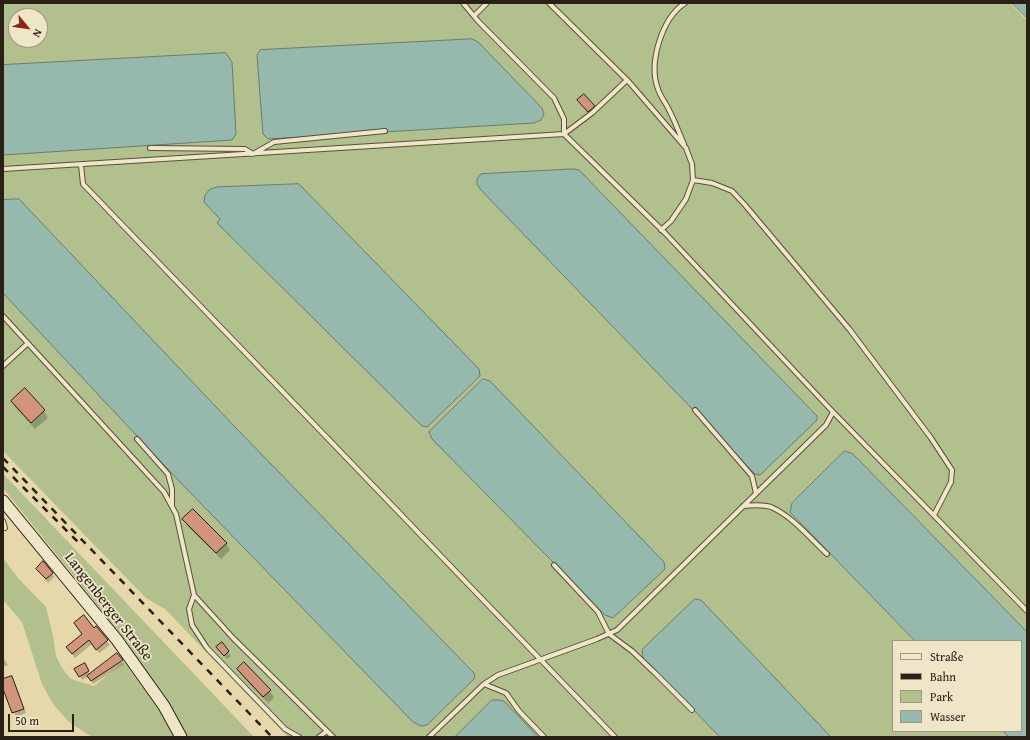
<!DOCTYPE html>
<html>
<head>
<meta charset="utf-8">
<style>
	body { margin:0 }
	#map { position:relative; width:1030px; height:740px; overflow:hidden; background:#e6d8aa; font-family:"Gentium Book Plus",serif }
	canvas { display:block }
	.frame { position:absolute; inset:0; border:4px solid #292118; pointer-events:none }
	.legend { position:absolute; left:892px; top:640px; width:130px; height:92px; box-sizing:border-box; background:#efe6c8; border:1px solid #a09782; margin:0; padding:5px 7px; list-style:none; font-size:12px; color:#292118 }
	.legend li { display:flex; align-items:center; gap:8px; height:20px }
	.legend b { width:20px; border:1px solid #a09782 }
	.north { position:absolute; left:8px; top:8px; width:40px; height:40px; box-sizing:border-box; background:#efe6c8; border:1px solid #a09782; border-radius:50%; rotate:119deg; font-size:11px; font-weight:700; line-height:16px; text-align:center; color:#292118 }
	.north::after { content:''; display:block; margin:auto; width:14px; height:18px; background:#8f2418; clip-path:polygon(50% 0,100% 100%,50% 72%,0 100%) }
	.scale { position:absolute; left:8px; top:714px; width:66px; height:18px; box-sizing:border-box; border:2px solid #292118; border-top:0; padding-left:5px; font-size:12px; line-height:14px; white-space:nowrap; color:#292118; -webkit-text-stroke:3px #efe6c8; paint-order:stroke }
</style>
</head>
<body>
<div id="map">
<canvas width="1030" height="740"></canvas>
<div class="frame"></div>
<ul class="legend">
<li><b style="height:5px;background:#efe6c8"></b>Straße</li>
<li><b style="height:5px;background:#292118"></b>Bahn</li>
<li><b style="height:11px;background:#b1c08c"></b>Park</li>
<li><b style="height:11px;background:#96b9ad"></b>Wasser</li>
</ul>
<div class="north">N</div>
<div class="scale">50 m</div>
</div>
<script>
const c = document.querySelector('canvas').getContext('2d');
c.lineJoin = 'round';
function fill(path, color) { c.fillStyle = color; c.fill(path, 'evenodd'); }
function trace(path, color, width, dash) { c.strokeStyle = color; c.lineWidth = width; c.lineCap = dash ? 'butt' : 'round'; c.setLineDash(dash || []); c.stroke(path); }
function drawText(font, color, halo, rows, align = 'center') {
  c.font = font + ' "Gentium Book Plus",serif'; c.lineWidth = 3.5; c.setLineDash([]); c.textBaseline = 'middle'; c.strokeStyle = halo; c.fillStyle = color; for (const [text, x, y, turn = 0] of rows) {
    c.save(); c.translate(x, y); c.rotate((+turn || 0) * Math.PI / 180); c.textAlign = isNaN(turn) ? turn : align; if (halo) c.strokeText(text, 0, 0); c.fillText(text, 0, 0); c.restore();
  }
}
fill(new Path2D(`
	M3 3H1010L1027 21V632L853 454 845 451 792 502 790 512 915 641H893V731H1003L1009 737H288L165 609 146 598 3 451ZM16 16H40V40H16Z
	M3 474 11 482 254 737H182L165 705 127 642 3 488Z
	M3 558 18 578 46 607 53 636 56 656 62 668 71 679 94 686 124 662 162 714 174 737H92L69 722 53 704 42 684 22 622 3 600Z`), '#b1c08c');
const water = new Path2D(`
	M1012 3H1027V18Z
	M472 39 478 42 542 108 544 114 541 120 534 123 268 139 263 134 257 55 260 50Z
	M226 53 232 62 236 134 232 140 3 155V65Z
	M573 169 579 170 817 416V420L760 475 755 474 480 189 477 184V179L481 174Z
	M299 184 479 369 480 376 427 427 422 426 217 223 220 219 204 202 205 195 210 189 217 187Z
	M19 199 236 428 474 673 475 678 427 725 421 726 413 722 180 482 3 293V200Z
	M483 379 490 381 664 562 665 569 613 618 605 615 432 439 429 432Z
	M845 451 853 454 1027 632V737H1009L1003 731H1021V641H915L790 512 792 503Z
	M695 599 701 600 831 737H720L643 658 642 650Z
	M492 700H499L504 701 538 737H455Z`);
fill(water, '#96b9ad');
trace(water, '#6a7c71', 1);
fill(new Path2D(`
	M581 104 594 106 596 110 591 115Z
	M25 390 44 411 48 418 35 429 16 408 12 401Z
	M184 519 226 543 230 550 221 559 187 526Z
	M37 569 52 573 54 577 48 583Z
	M96 627 110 645 99 653 92 644 75 658 68 648Z
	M222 643 231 656 227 659 220 651Z
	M3 657 8 665 3 667Z
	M122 661 124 664 93 684 89 676 82 680 76 669 84 664 90 675Z
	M244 664 270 691 274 698 268 703 242 676 238 669Z
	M3 680 14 681 26 713 16 717 3 686Z`), '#0003');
const building = new Path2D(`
	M584 94 595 106 588 112 577 100Z
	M25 388 45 410 31 423 11 401Z
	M193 509 227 543 216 553 182 519Z
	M43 561 53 573 46 579 36 569Z
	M84 615 94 628 96 626 108 640 96 650 89 640 72 654 66 647 82 634 74 623Z
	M222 642 229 651 224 656 216 647Z
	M117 653 123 660 91 681 87 676Z
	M244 662 271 690 263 697 237 669Z
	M85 663 89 671 79 677 74 669Z
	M12 676 24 709 12 713 3 689V679Z`);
fill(building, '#d2947b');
trace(building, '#292118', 1);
const lane = new Path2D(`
	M463 3 478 21 554 98 564 119V134
	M549 3 629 82 686 148 692 164 693 180 686 199 671 221 661 230
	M474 16 487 3
	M564 134 592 113 627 80
	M684 144C679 133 675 121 669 110 666 103 660 96 658 89 648 63 662 18 685 3
	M150 148 245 149 253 154 274 142 385 131
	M81 165 83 184 615 737
	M3 169 564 134 665 233 833 412 1027 611
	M693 180 712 183 732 191 745 205 850 330 931 438 952 470 951 482 934 515
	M3 316 164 492 176 514 194 595 233 638 333 737
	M3 366 27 344
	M695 410 752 476 756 493
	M137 439 168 474 172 489V505
	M743 506C752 505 762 504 771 507 792 516 811 539 827 554
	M3 521 5 528
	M554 565 598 612 609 634 632 651 655 673 692 710
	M194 595 189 609 192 625 207 648 285 729 299 737
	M484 684 506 693 519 711 544 737
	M319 737 327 731
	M429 737 484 684 498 675 597 639 617 630 826 425 833 412`);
const secondary = new Path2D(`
	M3 501 117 640 164 706 181 737`);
trace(lane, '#584f3c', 6);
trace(secondary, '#292118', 13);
trace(lane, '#efe6c8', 4);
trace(secondary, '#efe6c8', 11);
trace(new Path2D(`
	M3 458 272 737
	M3 467 79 543`), '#292118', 2.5, [7, 7]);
drawText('15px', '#292118', '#efe6c8', [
	["Langenberger Straße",108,607,52]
]);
</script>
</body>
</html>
